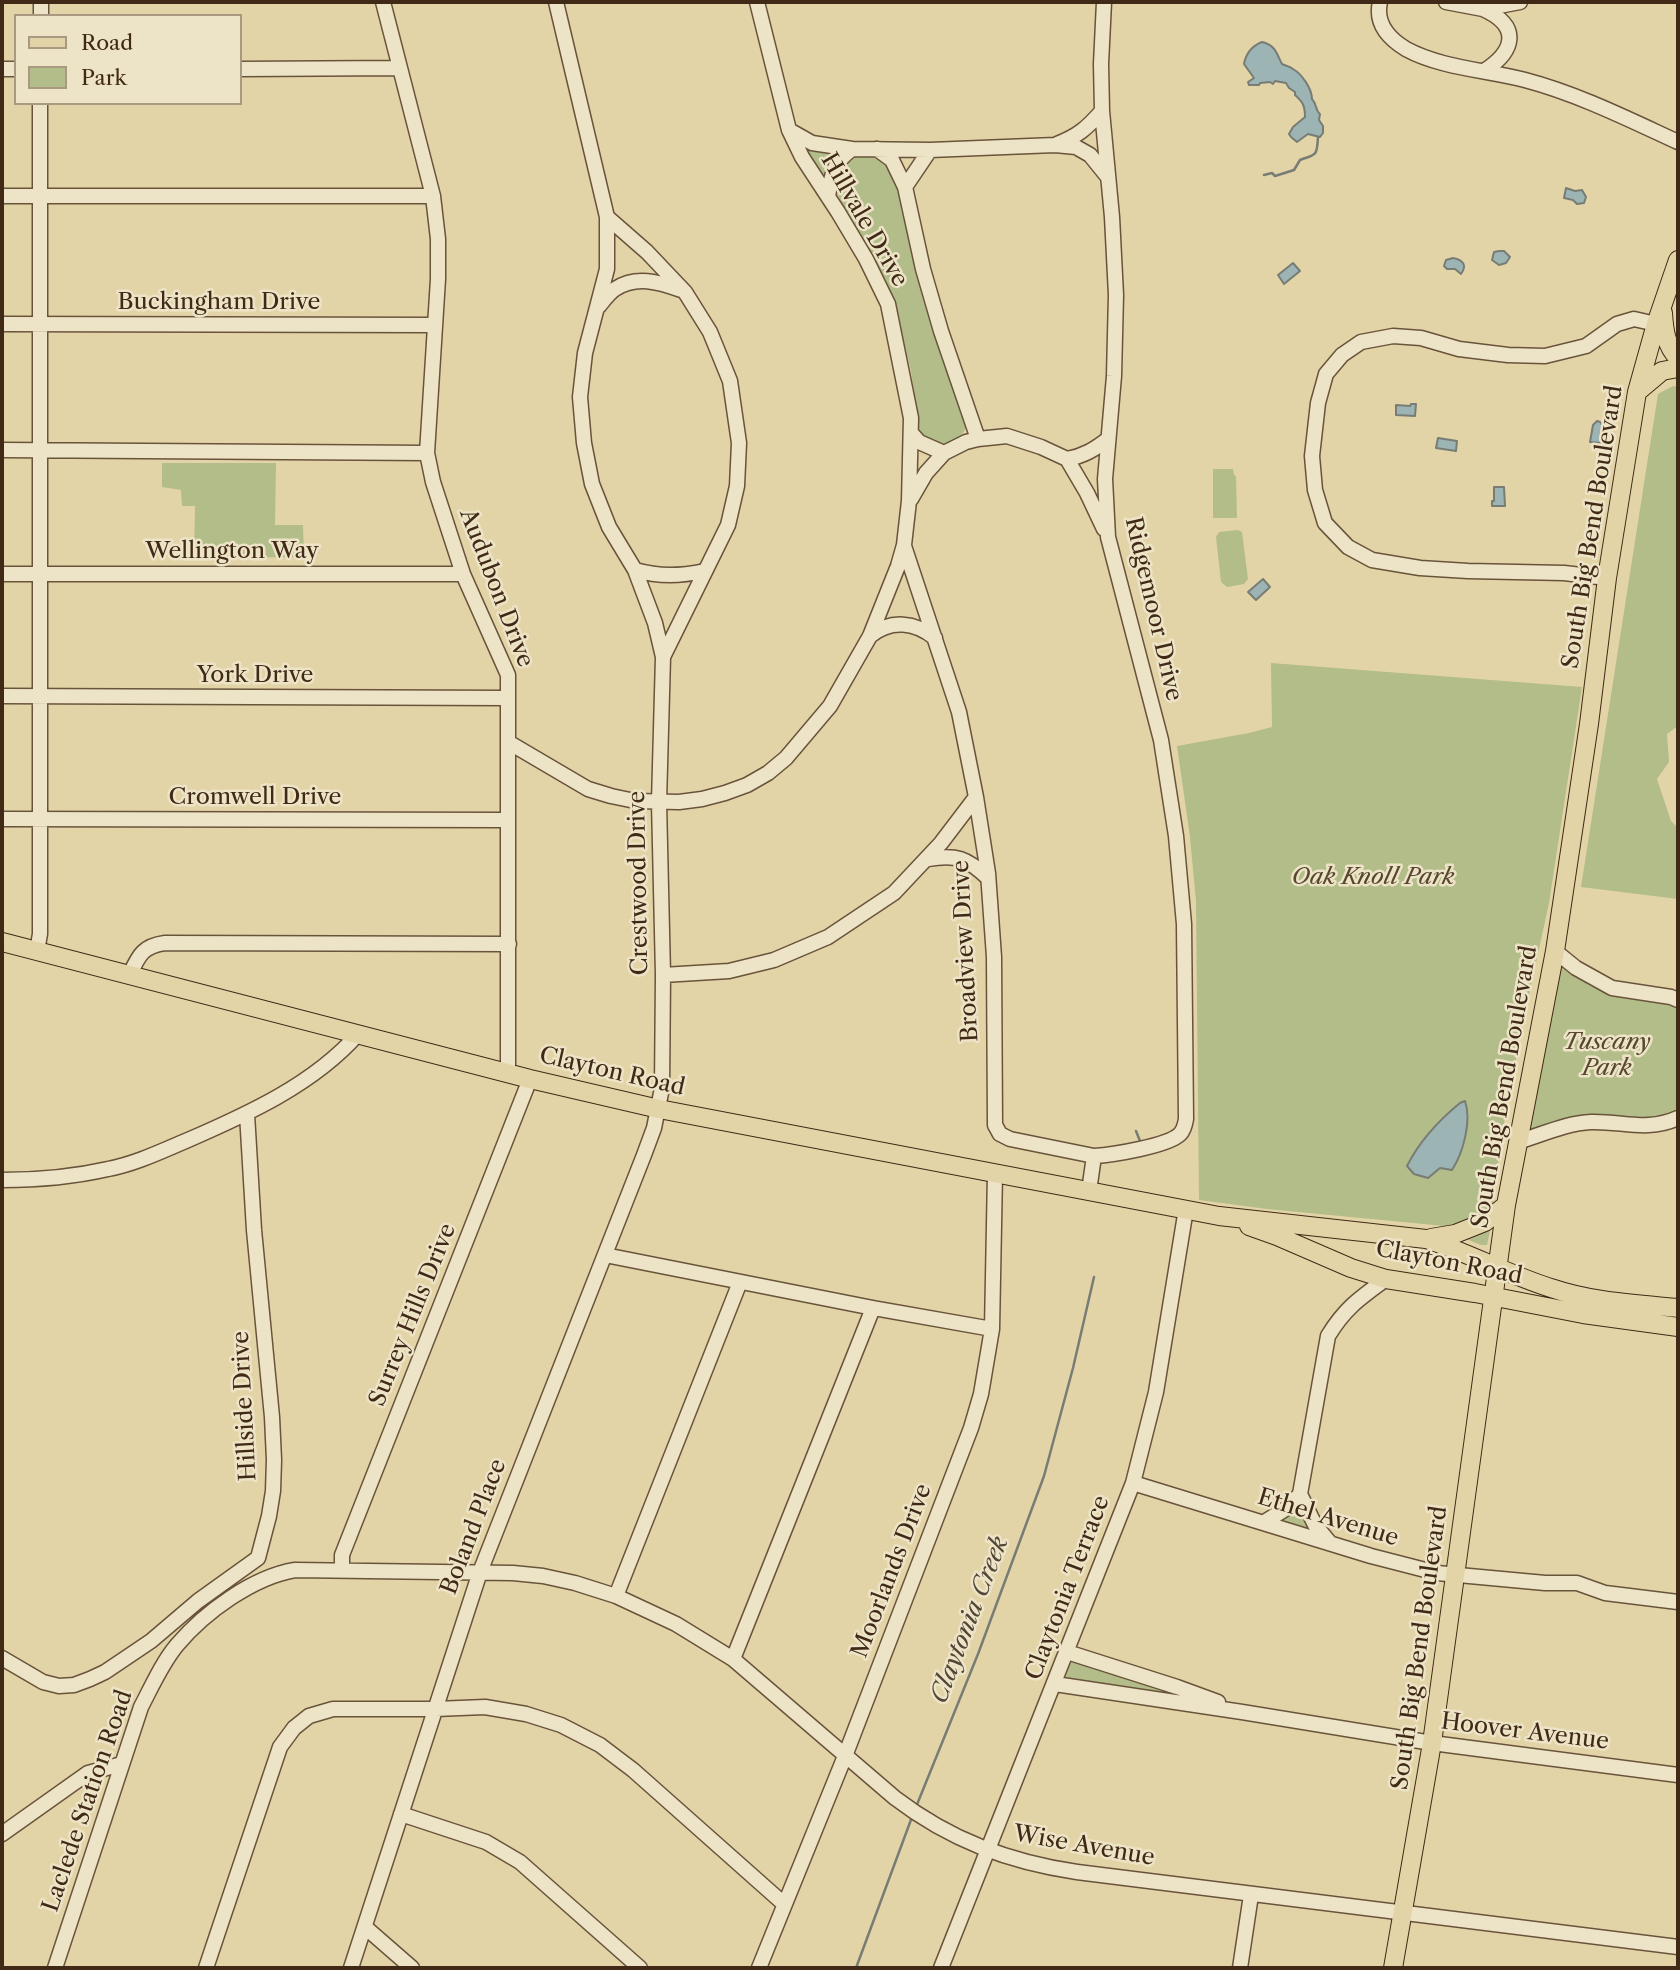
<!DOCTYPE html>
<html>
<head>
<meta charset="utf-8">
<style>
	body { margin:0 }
	#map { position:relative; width:1680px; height:1970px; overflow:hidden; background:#e3d4a7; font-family:"Libre Caslon Text",serif }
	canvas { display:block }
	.frame { position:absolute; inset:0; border:4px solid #402a17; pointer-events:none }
	.legend { position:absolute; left:14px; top:14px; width:228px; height:91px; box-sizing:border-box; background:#ede3c6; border:2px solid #a89980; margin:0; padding:9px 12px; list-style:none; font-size:21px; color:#402a17 }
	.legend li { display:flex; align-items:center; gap:14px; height:35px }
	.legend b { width:35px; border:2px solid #a89980 }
</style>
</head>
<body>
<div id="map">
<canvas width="1680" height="1970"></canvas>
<div class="frame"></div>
<ul class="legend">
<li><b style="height:9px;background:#e3d4a7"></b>Road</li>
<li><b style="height:19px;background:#b2bd89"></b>Park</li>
</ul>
</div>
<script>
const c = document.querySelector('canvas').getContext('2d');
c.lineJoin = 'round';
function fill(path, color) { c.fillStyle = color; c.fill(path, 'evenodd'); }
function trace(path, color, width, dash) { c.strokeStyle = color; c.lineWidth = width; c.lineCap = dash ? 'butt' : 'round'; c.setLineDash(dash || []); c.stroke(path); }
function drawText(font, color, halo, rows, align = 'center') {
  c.font = font + ' "Libre Caslon Text",serif'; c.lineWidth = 5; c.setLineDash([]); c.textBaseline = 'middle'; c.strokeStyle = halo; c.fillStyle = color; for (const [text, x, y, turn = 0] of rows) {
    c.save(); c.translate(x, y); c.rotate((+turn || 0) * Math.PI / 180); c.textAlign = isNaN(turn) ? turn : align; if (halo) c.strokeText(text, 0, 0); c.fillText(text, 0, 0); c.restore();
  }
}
fill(new Path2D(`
	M808 148 838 153 825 178 806 152Z
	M856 155H878L895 172 967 426C957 446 948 446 927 443L919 431 911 371 895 309 880 270 836 192C836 177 842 163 856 155Z
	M1673 386 1678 387V726L1667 734 1669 762 1657 779 1671 821 1678 828V899L1581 887 1658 394Z
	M162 463H276L275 525H303L304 557 194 558 195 506H182L181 490 162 487Z
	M1213 469H1233L1234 475 1236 476 1237 518H1213Z
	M1238 530 1242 532 1248 579 1244 584 1227 587 1221 582 1216 537 1219 532Z
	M1271 663 1582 687 1549 903 1522 1028 1502 1134 1493 1203 1490 1211 1455 1227 1267 1209 1199 1200 1196 901 1190 837 1177 746 1249 733 1272 727Z
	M1555 951 1607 985 1678 1000V1118L1593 1122 1517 1142Z
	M1491 1226 1487 1245H1481L1461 1237Z
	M1300 1508 1310 1529 1309 1530 1283 1522 1282 1519Z
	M1072 1662 1080 1663 1179 1695 1178 1697 1065 1679 1069 1664Z`), '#b2bd89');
const water = new Path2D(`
	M1262 42C1276 45 1277 55 1282 64 1286 66 1290 66 1293 69 1302 74 1312 89 1312 99 1317 104 1315 110 1320 114L1319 120 1323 126V133L1320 137 1308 134 1297 142 1291 137 1289 134 1293 127 1305 117C1305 106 1303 102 1295 95V92L1289 88 1286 83 1275 81 1273 84 1270 82 1260 83 1259 85H1249L1248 82 1254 78 1244 64C1246 53 1252 46 1262 42Z
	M1566 188 1575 191 1582 190 1586 197 1584 203 1577 204 1573 200 1564 198Z
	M1499 251H1504L1510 257 1506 263 1499 265 1492 260 1494 252Z
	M1453 258C1464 260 1467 266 1461 274L1455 269H1447L1444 266 1446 260Z
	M1293 263 1300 271 1284 284 1278 275Z
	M1411 404H1416L1415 416 1396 415V405L1410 406Z
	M1597 421 1600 422 1603 426 1601 443 1590 442 1593 425Z
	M1438 438 1457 441 1456 451 1436 448Z
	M1494 487H1504L1505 506H1492V501H1494Z
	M1263 579 1270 587 1256 600 1248 592Z
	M1465 1101C1472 1121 1463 1153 1452 1170L1440 1168 1428 1178 1414 1174 1407 1166C1420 1140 1438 1121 1460 1103Z`);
fill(water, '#9cb5b4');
trace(water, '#777d75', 2);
trace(new Path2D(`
	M1264 175 1272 173 1275 176 1294 170 1300 160C1315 154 1317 158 1318 137
	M1136 1131 1140 1141
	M916 1807 978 1654 1044 1476 1073 1368 1094 1277
	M856 1968 912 1817`), '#777d75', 2.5);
const minor = new Path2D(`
	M383 2 433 196 438 239V279L427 453 433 482 463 574 508 675V1073
	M1380 2C1375 23 1388 38 1406 49 1441 68 1486 70 1525 80 1578 94 1628 119 1678 142
	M1446 2 1483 9 1520 2
	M1483 9C1521 26 1515 51 1484 71
	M41 16V2
	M2 69H16
	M240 69 400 68
	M789 130 812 143 852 149 930 150 1055 145 1076 147 1090 155 1107 176
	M1057 144C1078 136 1087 128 1102 111
	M877 149 892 160 905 187 923 269 941 331 978 439
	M905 187 930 150
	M2 196H433
	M828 196C832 174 833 163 852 149
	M607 217 647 252 685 292 710 332 730 381 739 443 737 486 728 525 663 657
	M599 306C604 300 609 293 615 289 636 275 659 282 681 290
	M2 324 435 325
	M911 433 919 442 944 453
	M2 450 427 453
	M1067 459C1084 456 1095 449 1108 439
	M911 499 926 473 944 453 966 442 978 439 1007 436 1041 447 1067 459 1087 493 1104 529
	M904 546 959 712 976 797 988 873 994 957 995 1125 1000 1134 1010 1139 1094 1156 1089 1191
	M635 570C660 577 680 576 705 571
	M2 574H463
	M1607 578 1564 573 1468 571 1420 568 1372 560 1348 547 1325 523 1315 490 1312 456 1318 403 1326 374 1342 355 1361 342 1393 336 1421 338 1459 349 1508 355 1545 356 1586 346 1617 324 1634 319 1656 324
	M870 636C891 619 915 622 935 638
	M2 696 508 698
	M508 742 588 789 611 796 635 801 679 802 702 799 725 793 747 785 768 773 786 758 830 706 870 636 898 566 904 545 909 501 911 418 888 304 866 259 838 212 802 157 789 130 757 2
	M2 819 508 820
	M928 859C956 854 967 858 988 878
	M37 951 40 934V103
	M1555 951 1576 968 1612 988 1671 997 1678 1000
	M130 974C139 955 143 946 165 943L509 944
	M663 975 729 971 774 960 828 937 894 893 941 843 976 797
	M1517 1142C1541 1135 1566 1123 1591 1122 1623 1121 1647 1132 1678 1118
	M1094 1156C1112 1155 1168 1146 1180 1134 1184 1130 1185 1125 1186 1119L1184 924 1176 836 1161 740 1108 537 1105 479 1114 376 1116 295 1112 217 1102 111 1101 64 1104 2
	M2 1180C37 1180 73 1177 108 1169 135 1164 162 1151 188 1140 248 1114 314 1084 358 1034
	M605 1255 873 1308 992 1329
	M1133 1483 1371 1556 1437 1573 1545 1583H1577L1605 1593 1678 1602
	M1300 1494 1315 1525 1330 1543
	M1263 1523 1290 1506 1300 1494 1328 1336C1345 1308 1360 1298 1386 1279
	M342 1570V1555L530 1079
	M616 1596 740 1282
	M1067 1652 1177 1687 1218 1702
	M2 1658 43 1682 59 1686 74 1685 90 1679 105 1672 151 1641 198 1601 258 1558 269 1516 273 1491 274 1460 272 1417 254 1230 247 1114
	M733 1659 873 1308
	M1055 1684 1242 1712 1432 1743 1678 1775
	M401 1814 486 1842 520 1862 640 1968
	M2 1834 88 1773 122 1764
	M365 1927 412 1968
	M55 1968 141 1707C152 1686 162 1663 177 1645 205 1612 253 1577 295 1570L513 1573 543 1576 575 1583 616 1596 676 1624 733 1659 895 1798C950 1840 1009 1862 1077 1872L1678 1947
	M206 1968 280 1747 294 1728 309 1716 333 1709H435L485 1707 526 1714 561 1725 600 1745 633 1770 784 1904
	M351 1968 480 1572 644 1155 654 1128 662 1088 663 975 659 802 663 657 655 623 635 570 609 527 592 484 584 443 580 397 585 353 607 269V217L556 2
	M759 1968 845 1756 971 1428 981 1394 992 1329 995 1173
	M941 1968 1133 1483 1156 1392 1186 1209
	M1240 1968 1251 1895`);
const major = new Path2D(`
	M1663 313C1664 330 1666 346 1678 358
	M1637 392 1662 371 1678 368
	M2 942 530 1079 659 1109 1219 1216 1426 1239C1469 1253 1509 1275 1551 1288 1592 1302 1635 1304 1678 1308
	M1249 1226 1277 1236 1351 1268 1386 1279 1475 1293 1583 1314 1678 1327
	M1431 1238 1455 1234 1485 1222 1506 1205
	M1393 1968 1432 1743 1506 1205 1555 951 1589 724 1607 578 1637 392 1656 324 1678 260`);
trace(minor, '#69543b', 17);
trace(major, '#402a17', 20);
trace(minor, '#ede3c6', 14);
trace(major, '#e3d4a7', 18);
drawText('23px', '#402a17', '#ede3c6', [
	["Hillvale Drive",864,220,60],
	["Buckingham Drive",219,302],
	["South Big Bend Boulevard",1593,527,-81],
	["Wellington Way",232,551],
	["Audubon Drive",496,588,69],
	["Ridgemoor Drive",1153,609,77],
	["York Drive",255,675],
	["Cromwell Drive",255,797],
	["Crestwood Drive",639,883,-91],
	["Broadview Drive",966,951,-93],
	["Clayton Road",612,1072,13],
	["South Big Bend Boulevard",1505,1087,-80],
	["Clayton Road",1449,1263,11],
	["Surrey Hills Drive",413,1315,-68],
	["Hillside Drive",245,1406,-93],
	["Ethel Avenue",1328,1518,17],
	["Boland Place",474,1527,-69],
	["Moorlands Drive",892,1571,-69],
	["Claytonia Terrace",1068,1588,-69],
	["South Big Bend Boulevard",1420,1648,-82],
	["Hoover Avenue",1525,1732,7],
	["Laclede Station Road",88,1801,-71],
	["Wise Avenue",1084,1846,10]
]);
drawText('italic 23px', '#57472e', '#ede3c6', [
	["Oak Knoll Park",1373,877],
	["Tuscany",1607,1042],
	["Park",1607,1068]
]);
drawText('italic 24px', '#524636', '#ede3c6', [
	["Claytonia Creek",970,1620,-69]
]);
</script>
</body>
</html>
